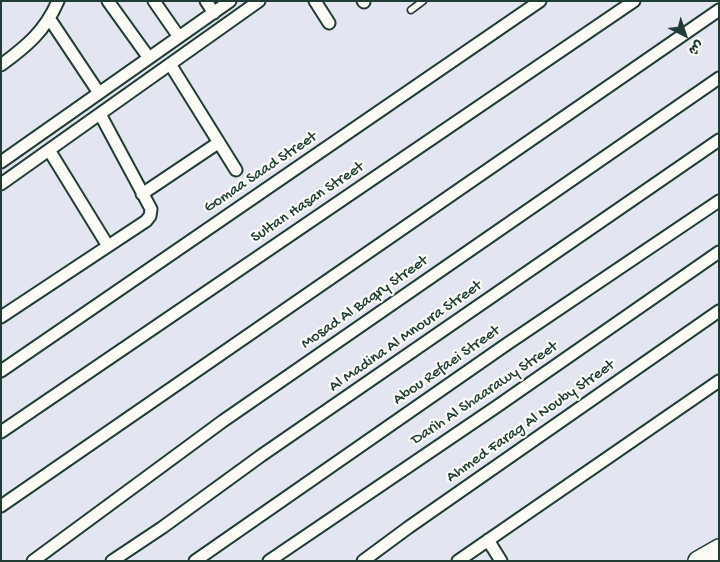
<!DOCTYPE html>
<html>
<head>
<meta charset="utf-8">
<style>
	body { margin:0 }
	#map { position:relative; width:720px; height:562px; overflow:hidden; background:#e3e6f1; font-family:"Gochi Hand","Playpen Sans Arabic",sans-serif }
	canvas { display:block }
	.frame { position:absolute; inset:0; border:2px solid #1f3d34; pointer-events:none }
	.north { position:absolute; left:660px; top:10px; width:50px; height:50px; -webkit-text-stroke:4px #fdfcf7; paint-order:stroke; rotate:139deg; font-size:14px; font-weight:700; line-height:20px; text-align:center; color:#1f3d34 }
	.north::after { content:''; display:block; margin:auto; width:18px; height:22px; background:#1f3d34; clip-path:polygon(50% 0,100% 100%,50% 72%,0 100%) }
</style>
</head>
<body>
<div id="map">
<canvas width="720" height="562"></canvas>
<div class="frame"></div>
<div class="north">ش</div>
</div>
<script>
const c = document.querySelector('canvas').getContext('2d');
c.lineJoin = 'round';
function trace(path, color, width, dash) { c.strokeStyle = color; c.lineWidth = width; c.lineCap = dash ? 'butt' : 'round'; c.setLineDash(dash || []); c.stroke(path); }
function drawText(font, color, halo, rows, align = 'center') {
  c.font = font + ' "Gochi Hand",sans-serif'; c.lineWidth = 4.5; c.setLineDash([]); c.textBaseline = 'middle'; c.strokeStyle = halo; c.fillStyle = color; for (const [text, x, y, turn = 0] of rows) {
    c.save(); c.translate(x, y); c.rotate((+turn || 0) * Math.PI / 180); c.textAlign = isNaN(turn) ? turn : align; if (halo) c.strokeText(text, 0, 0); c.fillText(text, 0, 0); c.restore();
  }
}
const service = new Path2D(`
	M411 10 423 1`);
const minor = new Path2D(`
	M108 1 149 58
	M154 1 179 37
	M206 1 214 13
	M315 1 329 23
	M363 1 364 2
	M49 18 99 93
	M170 64 236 170
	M1 65C27 46 45 31 58 1
	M49 150 108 246
	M1 162 230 1
	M1 184 259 1
	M142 194 218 143
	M1 317 146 221 150 216 151 209 100 114
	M1 371 540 1
	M1 432 634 1
	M1 506 719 10
	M488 540 501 561
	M33 561 223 421 719 78
	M112 561 163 527 262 455 719 140
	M195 561 507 344 719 201
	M269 561 496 407 719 252
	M363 561 409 527 719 311
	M458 561 719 381`);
const trunk = new Path2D(`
	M698 561 719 549`);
trace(service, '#1f3d34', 9);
trace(minor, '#1f3d34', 15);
trace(trunk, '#1f3d34', 22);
trace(service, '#fdfcf7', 5.5);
trace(minor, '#fdfcf7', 11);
trace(trunk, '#fdfcf7', 19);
drawText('16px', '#1f3d34', '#fdfcf7', [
	["Gomaa Saad Street",261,173,-34],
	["Sultan Hasan Street",308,203,-34],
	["Mosad Al Baqry Street",365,303,-35],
	["Al Madina Al Mnoura Street",406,337,-35],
	["Abou Refaei Street",447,366,-35],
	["Darih Al Shaarawy Street",485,394,-34],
	["Ahmed Farag Al Nouby Street",531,422,-35]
]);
</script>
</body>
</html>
